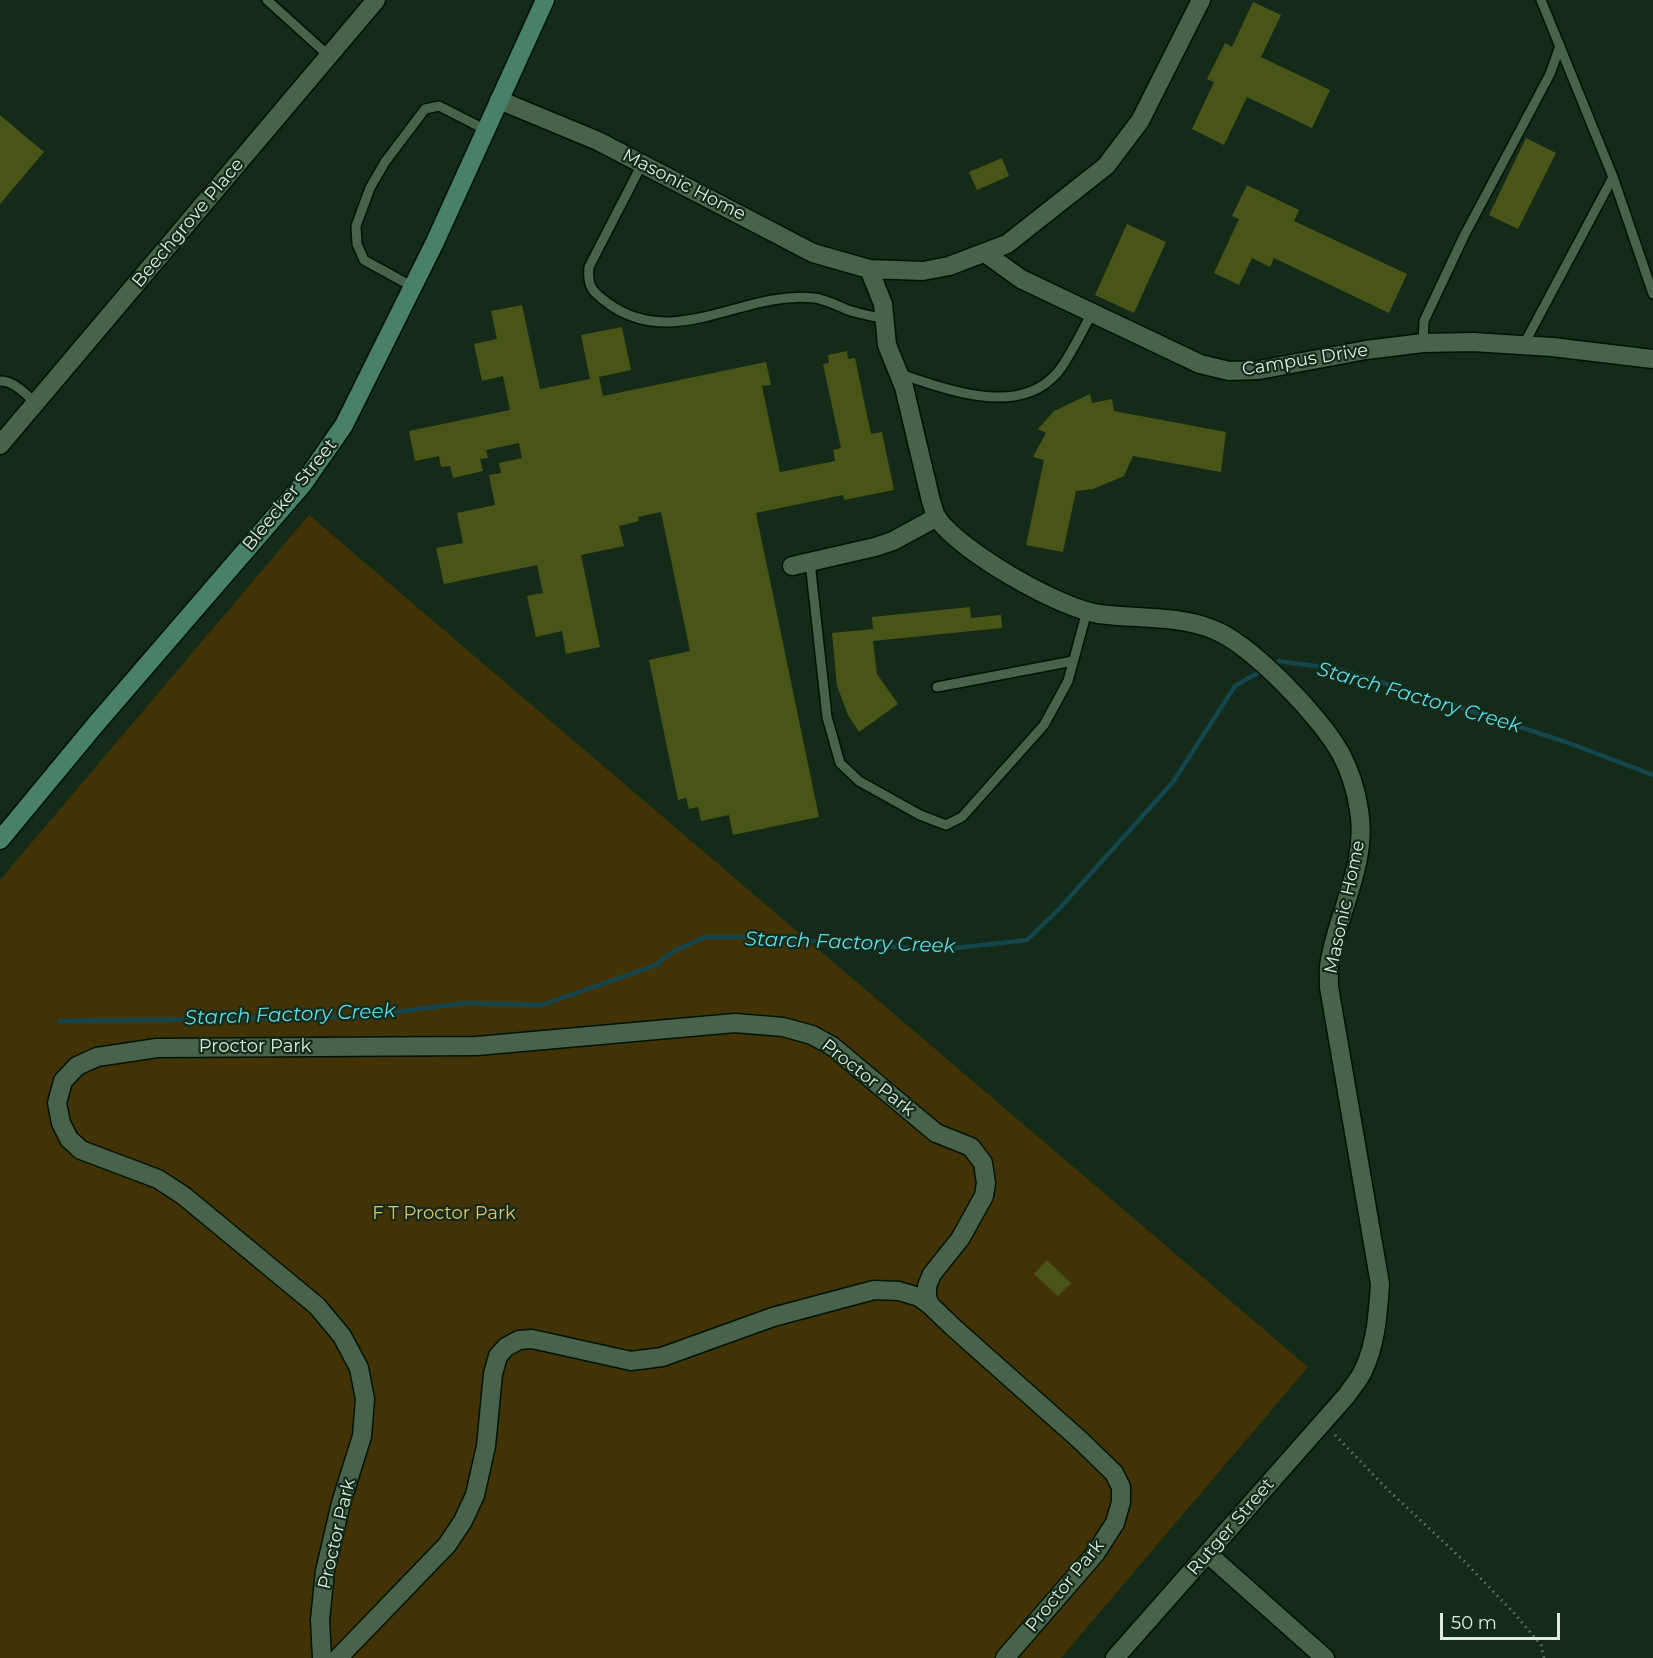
<!DOCTYPE html>
<html>
<head>
<meta charset="utf-8">
<style>
	body { margin:0 }
	#map { position:relative; width:1653px; height:1658px; overflow:hidden; background:#132b18; font-family:Montserrat,sans-serif }
	canvas { display:block }
	.scale { position:absolute; left:1440px; top:1613px; width:120px; height:27px; box-sizing:border-box; border:3px solid #dcebde; border-top:0; padding-left:8px; font-size:18px; line-height:21px; white-space:nowrap; color:#dcebde; -webkit-text-stroke:4px #132b18; paint-order:stroke }
</style>
</head>
<body>
<div id="map">
<canvas width="1653" height="1658"></canvas>
<div class="scale">50 m</div>
</div>
<script>
const c = document.querySelector('canvas').getContext('2d');
c.lineJoin = 'round';
function fill(path, color) { c.fillStyle = color; c.fill(path, 'evenodd'); }
function trace(path, color, width, dash) { c.strokeStyle = color; c.lineWidth = width; c.lineCap = dash ? 'butt' : 'round'; c.setLineDash(dash || []); c.stroke(path); }
function drawText(font, color, halo, rows, align = 'center') {
  c.font = font + ' Montserrat,sans-serif'; c.lineWidth = 4.5; c.setLineDash([]); c.textBaseline = 'middle'; c.strokeStyle = halo; c.fillStyle = color; for (const [text, x, y, turn = 0] of rows) {
    c.save(); c.translate(x, y); c.rotate((+turn || 0) * Math.PI / 180); c.textAlign = isNaN(turn) ? turn : align; if (halo) c.strokeText(text, 0, 0); c.fillText(text, 0, 0); c.restore();
  }
}
fill(new Path2D(`
	M309 515 1308 1367 1061 1658H0V880Z`), '#423307');
trace(new Path2D(`
	M1273 665 1279 661 1337 669 1394 686 1566 742 1653 775
	M60 1021 359 1017 464 1003 542 1005 656 965 672 952 705 937H756L938 950 1027 940 1059 909 1173 782 1235 686 1263 670`), '#15454d', 4.5);
fill(new Path2D(`
	M1253 2 1281 15 1261 57 1330 90 1312 128 1247 97 1224 145 1192 129 1214 82 1207 79 1225 43 1232 47Z
	M0 115 44 152 0 204Z
	M1526 138 1556 153 1518 229 1489 215Z
	M1002 158 1009 176 977 190 969 172Z
	M1247 185 1299 210 1294 221 1407 274 1389 313 1274 258 1270 267 1252 258 1239 285 1214 273 1239 219 1232 216Z
	M1127 224 1166 242 1134 313 1095 295Z
	M522 305 540 389 590 379 581 335 622 327 631 370 599 377 603 396 766 362 771 385 762 386 780 472 835 461 833 450 841 448 823 364 829 363 828 355 847 351 848 359 855 358 871 434 882 432 894 490 844 500 843 495 756 513 819 817 733 835 729 815 701 821 698 807 689 809 686 798 678 800 649 660 690 651 661 512 638 517 639 521 619 526 624 546 581 555 600 647 566 654 562 631 536 637 527 596 543 593 537 565 444 584 436 548 463 543 457 513 495 505 489 475 501 473 499 463 522 458 519 443 486 450 488 458 480 459 483 471 453 478 450 466 441 467 439 456 415 461 409 431 510 410 503 376 482 381 474 344 497 339 491 311Z
	M1090 394 1092 403 1112 399 1114 411 1226 432 1221 472 1133 456 1124 476 1093 489 1076 491 1063 552 1026 545 1044 460 1033 457 1046 433 1038 429 1054 411Z
	M970 607 971 618 1001 615 1002 628 873 641 877 674 898 704 859 732 848 715 837 686 832 633 873 629 872 617Z
	M1047 1260 1071 1283 1058 1296 1034 1274Z`), '#495516');
const lane = new Path2D(`
	M267 0 329 56
	M1541 0 1613 177 1653 294
	M642 164 589 267C587 288 593 292 609 304 675 351 744 290 814 298 825 299 838 306 848 310 860 314 872 316 884 319
	M413 287 364 260 357 244 356 226 370 188 385 162 425 109 439 106 486 130
	M1423 343 1424 321 1464 236 1550 74 1560 46
	M1523 346 1613 177
	M900 374C947 389 1018 418 1057 373 1068 361 1083 329 1092 313
	M0 381C15 381 25 394 36 403
	M810 562 827 717 840 763 859 781 920 815 946 825 962 817 1044 725 1068 681 1087 611
	M937 687 1073 661`);
const street = new Path2D(`
	M499 100 598 141 813 253 869 269 923 271 949 266 1007 244 1106 166 1140 121 1201 0
	M985 253 1021 279 1200 364 1229 371 1259 370 1366 350 1423 343 1473 342 1552 347 1653 359
	M869 269 883 304 887 345 904 387 931 501C933 506 934 513 937 518 961 552 1059 608 1099 614 1136 619 1177 615 1212 629 1250 643 1321 717 1341 754 1350 771 1356 790 1359 810 1368 862 1339 910 1330 960 1328 969 1329 978 1329 987L1380 1284C1378 1313 1376 1345 1363 1371 1359 1380 1352 1387 1347 1395L1115 1658
	M0 445 376 0
	M792 566 875 547 893 541 937 517
	M1208 1554 1325 1658
	M322 1658 320 1620 325 1571 341 1503 362 1436 365 1399 359 1368 342 1336 317 1306 184 1196 158 1179 81 1150 69 1139 61 1123 57 1103 63 1081 77 1066 97 1057 157 1048 477 1046 735 1023 783 1027 812 1035 832 1046 936 1133 971 1147 983 1163 986 1183 984 1196 960 1239 932 1274 927 1286V1297L930 1305 954 1328 1080 1440 1114 1473 1121 1487V1502L1115 1523 1095 1554 1005 1658
	M338 1658 447 1545 463 1521 475 1495 486 1446 493 1374 498 1356 506 1347 519 1340 532 1339 631 1361 662 1357 773 1317 874 1290 899 1291 919 1297 930 1305`);
const secondary = new Path2D(`
	M0 840 96 724 303 484 344 425 435 242 545 0`);
trace(lane, '#001304', 12);
trace(street, '#001304', 21);
trace(secondary, '#001304', 21);
trace(new Path2D(`
	M1335 1435 1387 1489 1463 1560 1513 1612 1541 1645 1544 1658`), '#647867', 3, [1.5, 4.5]);
trace(lane, '#48624c', 9);
trace(street, '#48624c', 18);
trace(secondary, '#49806a', 18);
drawText('18px', '#dcebde', '#132b18', [
	["Masonic Home",684,185,27],
	["Beechgrove Place",188,223,-50],
	["Campus Drive",1305,360,-9],
	["Bleecker Street",290,495,-51],
	["Masonic Home",1345,907,-78],
	["Proctor Park",255,1047],
	["Proctor Park",868,1078,38],
	["Rutger Street",1231,1527,-49],
	["Proctor Park",337,1534,-77],
	["Proctor Park",1065,1586,-51]
]);
drawText('18px', '#e3c267', '#132b18', [
	["F T Proctor Park",444,1214]
]);
drawText('italic 20px', '#59def1', '#132b18', [
	["Starch Factory Creek",1419,698,16],
	["Starch Factory Creek",850,943,2],
	["Starch Factory Creek",290,1015,-2]
]);
</script>
</body>
</html>
